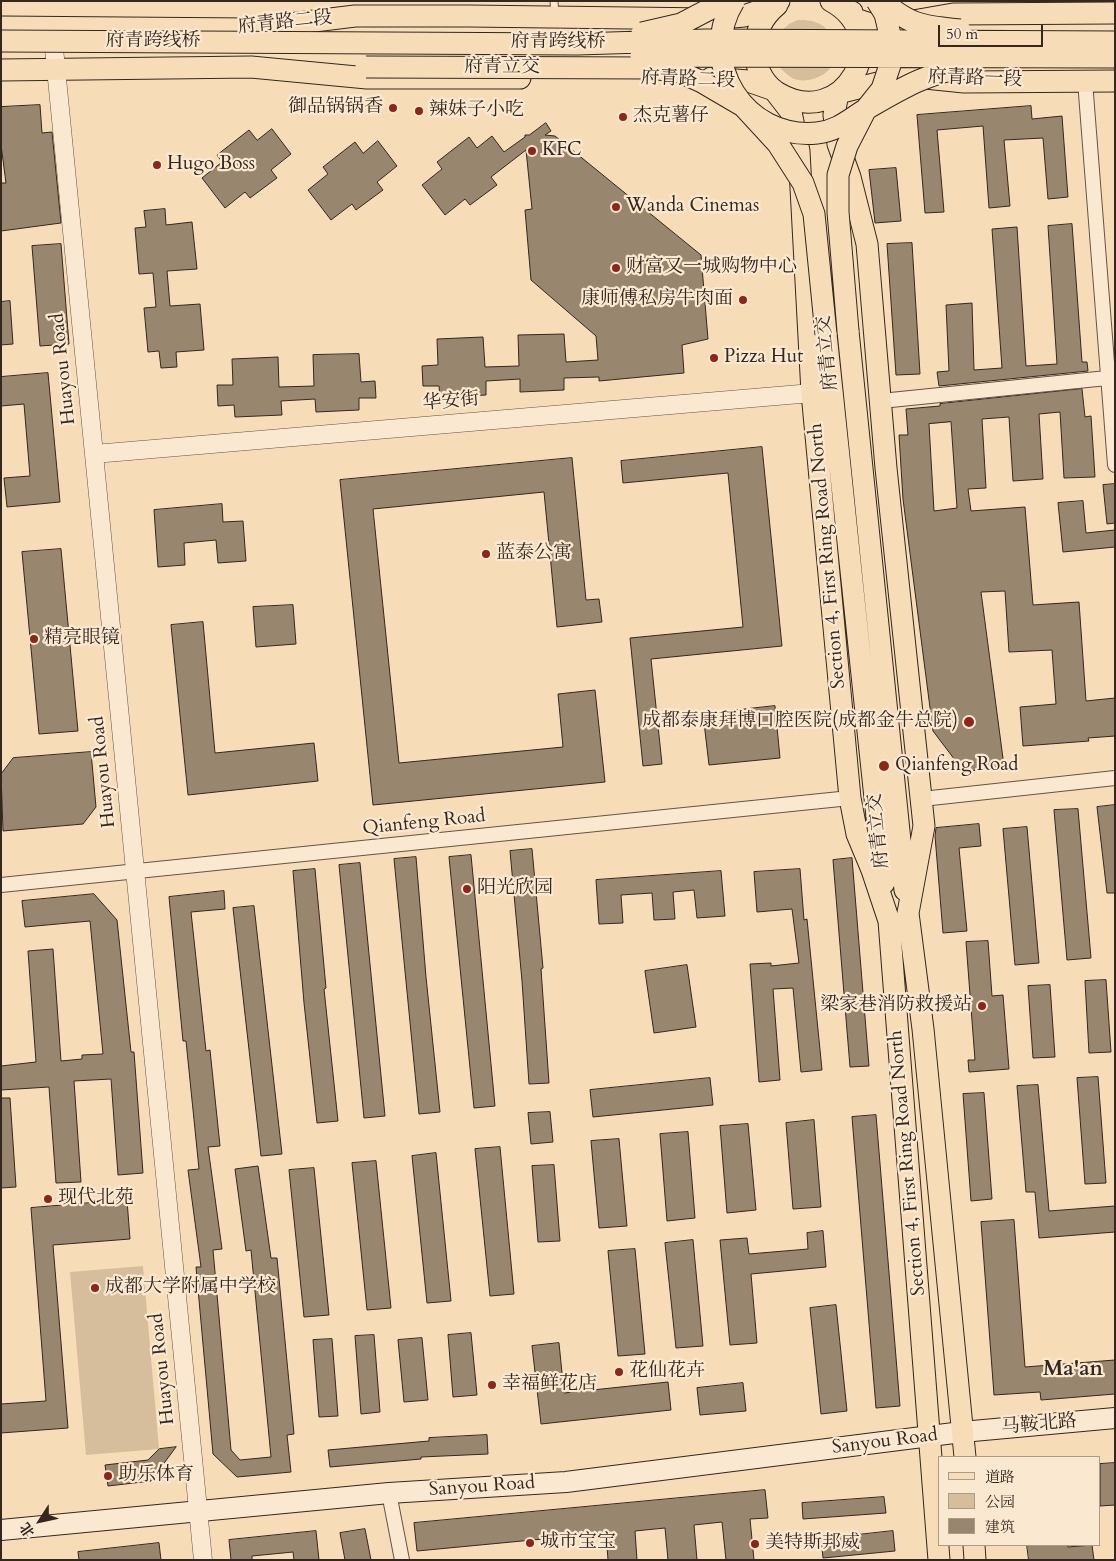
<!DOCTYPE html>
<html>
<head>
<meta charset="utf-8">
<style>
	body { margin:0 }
	#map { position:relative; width:1116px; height:1561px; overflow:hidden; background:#f7ddb7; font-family:Cardo,"Noto Serif SC",serif }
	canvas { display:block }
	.frame { position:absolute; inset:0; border:2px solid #342720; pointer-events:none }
	.legend { position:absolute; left:938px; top:1456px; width:162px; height:90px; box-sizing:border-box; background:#fae9d0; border:1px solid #ab9b8a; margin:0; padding:6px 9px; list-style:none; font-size:15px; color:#342720 }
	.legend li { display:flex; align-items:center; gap:10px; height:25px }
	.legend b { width:25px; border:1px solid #ab9b8a }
	.north { position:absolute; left:15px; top:1496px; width:50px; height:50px; -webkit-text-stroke:4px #fae9d0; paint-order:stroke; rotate:235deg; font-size:14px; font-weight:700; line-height:20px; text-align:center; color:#342720 }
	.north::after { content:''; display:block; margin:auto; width:18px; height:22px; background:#342720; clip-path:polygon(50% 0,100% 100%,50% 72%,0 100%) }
	.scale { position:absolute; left:938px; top:25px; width:105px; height:22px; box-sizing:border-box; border:2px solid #342720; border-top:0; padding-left:6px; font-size:15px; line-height:18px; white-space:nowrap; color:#342720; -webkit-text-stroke:4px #fae9d0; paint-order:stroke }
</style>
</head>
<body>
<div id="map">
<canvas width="1116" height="1561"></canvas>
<div class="frame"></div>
<ul class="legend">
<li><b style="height:6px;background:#f7ddb7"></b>道路</li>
<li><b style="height:14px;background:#d6be9d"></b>公园</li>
<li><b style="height:14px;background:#99866f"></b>建筑</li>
</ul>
<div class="north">北</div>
<div class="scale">50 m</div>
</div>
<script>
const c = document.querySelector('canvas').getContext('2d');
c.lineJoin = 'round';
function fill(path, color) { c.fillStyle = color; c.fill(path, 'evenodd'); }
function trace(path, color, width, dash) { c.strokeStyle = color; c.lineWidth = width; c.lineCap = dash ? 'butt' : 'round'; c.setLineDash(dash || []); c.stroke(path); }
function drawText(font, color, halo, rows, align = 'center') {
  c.font = font + ' Cardo,"Noto Serif SC",serif'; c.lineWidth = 4.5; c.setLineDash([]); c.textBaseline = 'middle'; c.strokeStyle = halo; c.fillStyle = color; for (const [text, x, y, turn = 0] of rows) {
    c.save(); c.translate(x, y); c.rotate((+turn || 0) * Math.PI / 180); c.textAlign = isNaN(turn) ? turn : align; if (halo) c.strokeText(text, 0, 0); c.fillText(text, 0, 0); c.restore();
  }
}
fill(new Path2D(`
	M798 20C817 19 832 27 834 46 834 50 835 55 835 58 832 75 809 84 794 79 788 76 784 71 779 67L782 30 789 24Z
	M143 1266 159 1449 86 1455 70 1272Z`), '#d6be9d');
const building = new Path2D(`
	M40 105 42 133 52 132 61 223 1 231V183H6L1 145V107Z
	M1031 106 1032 119 1062 116 1068 197 1048 199 1043 138 1004 140 1010 206 989 208 983 126 937 130 944 212 925 213 917 115Z
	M546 123 551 131 545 135 555 136 701 255 708 339 682 345 684 373 599 381V377L564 378V390L520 392V379L486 381V395L440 397 439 386H423L422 366 438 365 437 339 483 337 485 367 519 366 518 335 564 334 566 362 598 360 596 336 531 280 525 210 532 209 526 150 491 177 497 185 470 205 465 199 445 215 422 185 442 169 437 162 469 137 477 148 492 136 504 152 525 137V135H529Z
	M272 129 291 154 271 170 277 178 250 198 245 192 225 208 202 178 222 162 217 155 249 130 257 140Z
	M378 141 397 166 377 182 383 190 356 210 352 204 331 220 308 190 328 174 323 167 355 142 363 153Z
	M896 168 901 221 875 223 869 170Z
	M165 209 166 225 192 222 197 269 167 271 170 306 200 304 204 350 176 352 177 367 161 368 159 351 148 352 144 308 156 307 153 273 139 274 135 228 146 227 144 211Z
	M1072 224 1082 362H1087L1088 371 939 386 937 372 949 371 946 305 972 303 974 370 1002 368 992 229 1017 227 1026 366 1057 364 1048 226Z
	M912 243 920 374 896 375 887 244Z
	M61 244 69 344 40 346 32 246Z
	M10 301 13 344 1 345V302Z
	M359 354 361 382 375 381 376 398H359V410L316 412 315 399 281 401 282 415 235 417 234 405 218 406 217 385H233L232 359 278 357 279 387 314 386 313 355Z
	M48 373 60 502 7 507 4 478 30 476 24 404 1 406V377Z
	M1082 389 1085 417 1091 416 1095 477 1064 478 1060 412 1039 414 1043 479 1013 481 1009 417 982 419 986 488 968 489 971 511 1025 507 1033 605 1079 602 1086 701 1115 698V736L1088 738 1089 741 1023 746 1020 707 1056 704 1052 650 1009 652 1005 591 981 592 1004 766 964 772 933 731 903 499 899 435H908L906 409 940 406V404ZM951 422 957 508 934 511 929 424Z
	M762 447 782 646 651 659 662 764 643 766 630 638 743 627 728 473 623 483 621 461Z
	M572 458 586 600 599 599 602 622 557 627 544 492 373 509 399 763 563 747 558 694 595 690 605 782 373 805 340 480Z
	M1115 484V523L1107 524 1103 485Z
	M1083 501 1086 533 1115 530V547L1063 552 1058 503Z
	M222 504 223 522 243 521 246 561 218 563 216 540 184 543 185 565 158 567 154 510Z
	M61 549 78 731 39 734 22 552Z
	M293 605 296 644 256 647 253 607Z
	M203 622 215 753 314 743 318 781 188 795 171 625Z
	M775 706 780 758 709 765 703 714Z
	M91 752 96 807 83 824 3 831 1 774 13 758Z
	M1115 805V893H1107L1097 807Z
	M1078 809 1091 958 1067 960 1054 810Z
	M979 824 981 846 959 848 967 931 943 933 935 836 936 828Z
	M1027 827 1039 963 1015 965 1003 829Z
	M532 849 543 968 541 969 549 1083 529 1084 522 981 510 851Z
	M471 855 495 1106 474 1108 449 857Z
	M416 857 426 977 440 1112 419 1114 394 859Z
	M852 858 869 1066 850 1067 833 860Z
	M360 863 385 1116 364 1118 339 865Z
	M315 869 326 988 324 989 338 1121 317 1123 304 1003 293 871Z
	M800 869 804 920 807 919 822 1070 801 1072 793 988 773 989 780 1080 759 1082 750 964 771 963V966L799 963 792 909 757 912 754 872Z
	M721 871 725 916 697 918 694 890 673 892 675 919 654 920 652 893 621 895 623 923 599 924 596 880Z
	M224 891 225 909 191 912 206 1051 210 1050 220 1146 208 1147 222 1249 213 1250 231 1450 240 1460 271 1457 251 1250 246 1251 235 1169 258 1166 271 1258H277L294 1434 287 1435 291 1472 237 1477 213 1454 196 1267H201L188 1170 199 1169 186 1041H183L169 897Z
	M94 894 117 920 131 1052H134L143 1173 118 1175 111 1079 74 1081 81 1182 56 1183 49 1087 1 1090V1066L36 1062 28 951 53 949 61 1061 82 1059V1055L103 1054 90 921 25 927 22 901Z
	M254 906 282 1154 261 1156 233 908Z
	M988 941 992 996 1003 995 1009 1069 969 1072 968 1060H975L966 942Z
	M687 965 696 1027 654 1033 645 971Z
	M1106 980 1111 1052 1089 1053 1085 981Z
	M1050 985 1055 1057 1033 1058 1028 986Z
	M1098 1077 1106 1183 1085 1184 1077 1078Z
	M710 1078 713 1105 593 1117 590 1090Z
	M1038 1085 1049 1211 1115 1206V1232L1039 1238 1035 1192H1026L1017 1086Z
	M984 1093 992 1199 971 1201 963 1094Z
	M1 1098H10L16 1187 1 1188Z
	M550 1112 553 1142 531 1144 528 1113Z
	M876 1115 900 1406 876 1408 852 1117Z
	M814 1120 821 1207 793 1209 786 1123Z
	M748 1124 756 1210 727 1213 720 1126Z
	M688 1132 695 1218 667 1221 660 1134Z
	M619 1139 627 1226 599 1228 591 1141Z
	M500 1147 514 1294 490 1296 475 1149Z
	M436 1153 451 1301 427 1303 412 1156Z
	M376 1161 391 1308 367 1310 352 1163Z
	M554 1165 560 1241 538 1242 532 1166Z
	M314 1168 329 1315 304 1317 289 1170Z
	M127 1200 130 1239 53 1245 68 1428 1 1433V1404L46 1401 31 1208Z
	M1014 1220 1025 1367 1115 1360V1394L1041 1400 1040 1392 994 1395 981 1222Z
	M823 1231 826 1267 751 1274 757 1343 730 1345 720 1240 747 1238 749 1254 808 1249 807 1233Z
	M693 1240 703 1346 676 1348 665 1243Z
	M635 1249 645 1354 618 1356 608 1251Z
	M836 1305 847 1411 821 1414 810 1308Z
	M471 1333 477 1395 453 1397 448 1335Z
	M374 1335 380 1412 361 1414 355 1336Z
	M422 1338 428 1400 404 1402 398 1340Z
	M332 1339 338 1416 319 1417 313 1340Z
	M559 1343 564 1393 668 1382 671 1410 541 1424 532 1346Z
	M743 1383 746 1411 700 1415 697 1388Z
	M487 1435 488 1454 421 1457V1459L330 1467 328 1450 429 1441V1438Z
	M176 1447 151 1481 108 1486 105 1465 148 1460 159 1449Z
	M1115 1463V1505L1100 1506V1464Z
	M765 1490 768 1518 750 1519 754 1560H726L722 1522 694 1525 697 1560H668L665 1528 635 1531 637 1560H608L606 1533 417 1551 414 1523Z
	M884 1497 886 1513 803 1519 802 1503Z
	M365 1529 371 1560H345L340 1533Z
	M316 1531 319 1560H294L293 1552 252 1556V1560H231L229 1540Z
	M893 1531 895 1551 823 1558 821 1539Z
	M159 1543 161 1560H79L78 1552Z
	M1027 1545H1067L1068 1547 1092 1545 1094 1560H1029Z`);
fill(building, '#99866f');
trace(building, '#342720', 1);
const service = new Path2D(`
	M554 1 555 16`);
const minor = new Path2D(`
	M1085 81 1115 465
	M881 401 1107 378
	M922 799 1115 778
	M1 885 850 798
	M389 1493 402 1560`);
const tertiary = new Path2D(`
	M52 28 203 1560
	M94 454 812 393`);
const secondary = new Path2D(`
	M1 1530 389 1493 566 1482 962 1432 1115 1418`);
const primary = new Path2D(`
	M777 5C760 19 753 36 756 58 757 71 766 86 778 93 843 132 897 37 831 1
	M852 12V18L879 27 953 14 1115 13
	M1 27 249 29 355 16H469L711 19 744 16 776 5 779 1
	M1 70 251 67 367 78H520
	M711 78 748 81 774 90 791 112 799 151 812 393 850 798 857 834 872 870 889 921 939 1560
	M848 331 905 890
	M826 334 884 883
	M965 1457 923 1029 908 913 924 826 886 468 867 244 850 177 838 144 834 115 838 93 906 76 964 82 1115 81
	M974 1545 975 1560`);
trace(service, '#655446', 9);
trace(minor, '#655446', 16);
trace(tertiary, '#655446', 19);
trace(secondary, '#342720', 22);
trace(primary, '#342720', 23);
trace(service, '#fae9d0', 7);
trace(minor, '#fae9d0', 14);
trace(tertiary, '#fae9d0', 18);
trace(secondary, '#fae9d0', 20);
trace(primary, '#f7ddb7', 21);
const primaryBridge = new Path2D(`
	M734 1C696 63 745 140 817 133 838 131 851 118 868 108 899 90 933 69 970 68
	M882 1C911 26 923 26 960 30
	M642 33 681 24 725 1
	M1 41 578 44 706 40 1115 42
	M641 56 1115 57
	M366 67 652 68 680 72 702 82 743 106 778 144 803 183 814 214 826 334
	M848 331 838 212V175L847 146 866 109 882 89 890 65 891 39 885 14 877 1`);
trace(primaryBridge, '#342720', 23, []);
trace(primaryBridge, '#f7ddb7', 21);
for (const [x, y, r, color] of [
	[393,108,5,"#8f2418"],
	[419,111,5,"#8f2418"],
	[623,117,5,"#8f2418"],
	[532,151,5,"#8f2418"],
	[157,165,5,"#8f2418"],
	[616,207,5,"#8f2418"],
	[616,268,5,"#8f2418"],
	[743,300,5,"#8f2418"],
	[714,358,5,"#8f2418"],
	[486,554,5,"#8f2418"],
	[34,639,5,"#8f2418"],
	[969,722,6,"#8f2418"],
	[884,766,6,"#8f2418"],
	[467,889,5,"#8f2418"],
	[982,1006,5,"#8f2418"],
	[48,1199,5,"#8f2418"],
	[95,1288,5,"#8f2418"],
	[619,1372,5,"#8f2418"],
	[492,1385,5,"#8f2418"],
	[108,1476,5,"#8f2418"],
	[530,1543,5,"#8f2418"],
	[755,1544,5,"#8f2418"]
]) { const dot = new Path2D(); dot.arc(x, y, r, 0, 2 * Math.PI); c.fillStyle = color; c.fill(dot); trace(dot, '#fae9d0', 2); }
drawText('19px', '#342720', '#fae9d0', [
	["府青路二段",285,23,-6],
	["府青跨线桥",153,42],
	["府青跨线桥",558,43],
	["府青立交",502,68],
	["府青路一段",975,79,2],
	["府青路二段",688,80,2],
	["府青立交",828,353,-96],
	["Huayou Road",64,369,-96],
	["华安街",451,402,-5],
	["Section 4, First Ring Road North",828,556,-95],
	["Huayou Road",104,772,-96],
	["Qianfeng Road",424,823,-6],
	["府青立交",879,831,-96],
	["Section 4, First Ring Road North",908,1163,-95],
	["Huayou Road",163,1369,-96],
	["马鞍北路",1039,1425,-5],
	["Sanyou Road",885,1442,-7],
	["Sanyou Road",482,1487,-4]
]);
drawText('19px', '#342720', '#fae9d0', [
	["御品锅锅香",383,108,"right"],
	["辣妹子小吃",429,111],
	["杰克薯仔",633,117],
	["KFC",542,151],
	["Hugo Boss",167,165],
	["Wanda Cinemas",626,207],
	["财富又一城购物中心",626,268],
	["康师傅私房牛肉面",733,300,"right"],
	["Pizza Hut",724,358],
	["蓝泰公寓",496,554],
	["精亮眼镜",44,639],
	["成都泰康拜博口腔医院(成都金牛总院)",958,722,"right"],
	["Qianfeng Road",895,766],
	["阳光欣园",477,889],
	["梁家巷消防救援站",972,1006,"right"],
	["现代北苑",58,1199],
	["成都大学附属中学校",105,1288],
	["花仙花卉",629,1372],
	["幸福鲜花店",502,1385],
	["助乐体育",118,1476],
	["城市宝宝",540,1543],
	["美特斯邦威",765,1544]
], 'left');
drawText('bold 21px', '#342720', '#fae9d0', [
	["Ma'an",1073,1370]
]);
</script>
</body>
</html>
